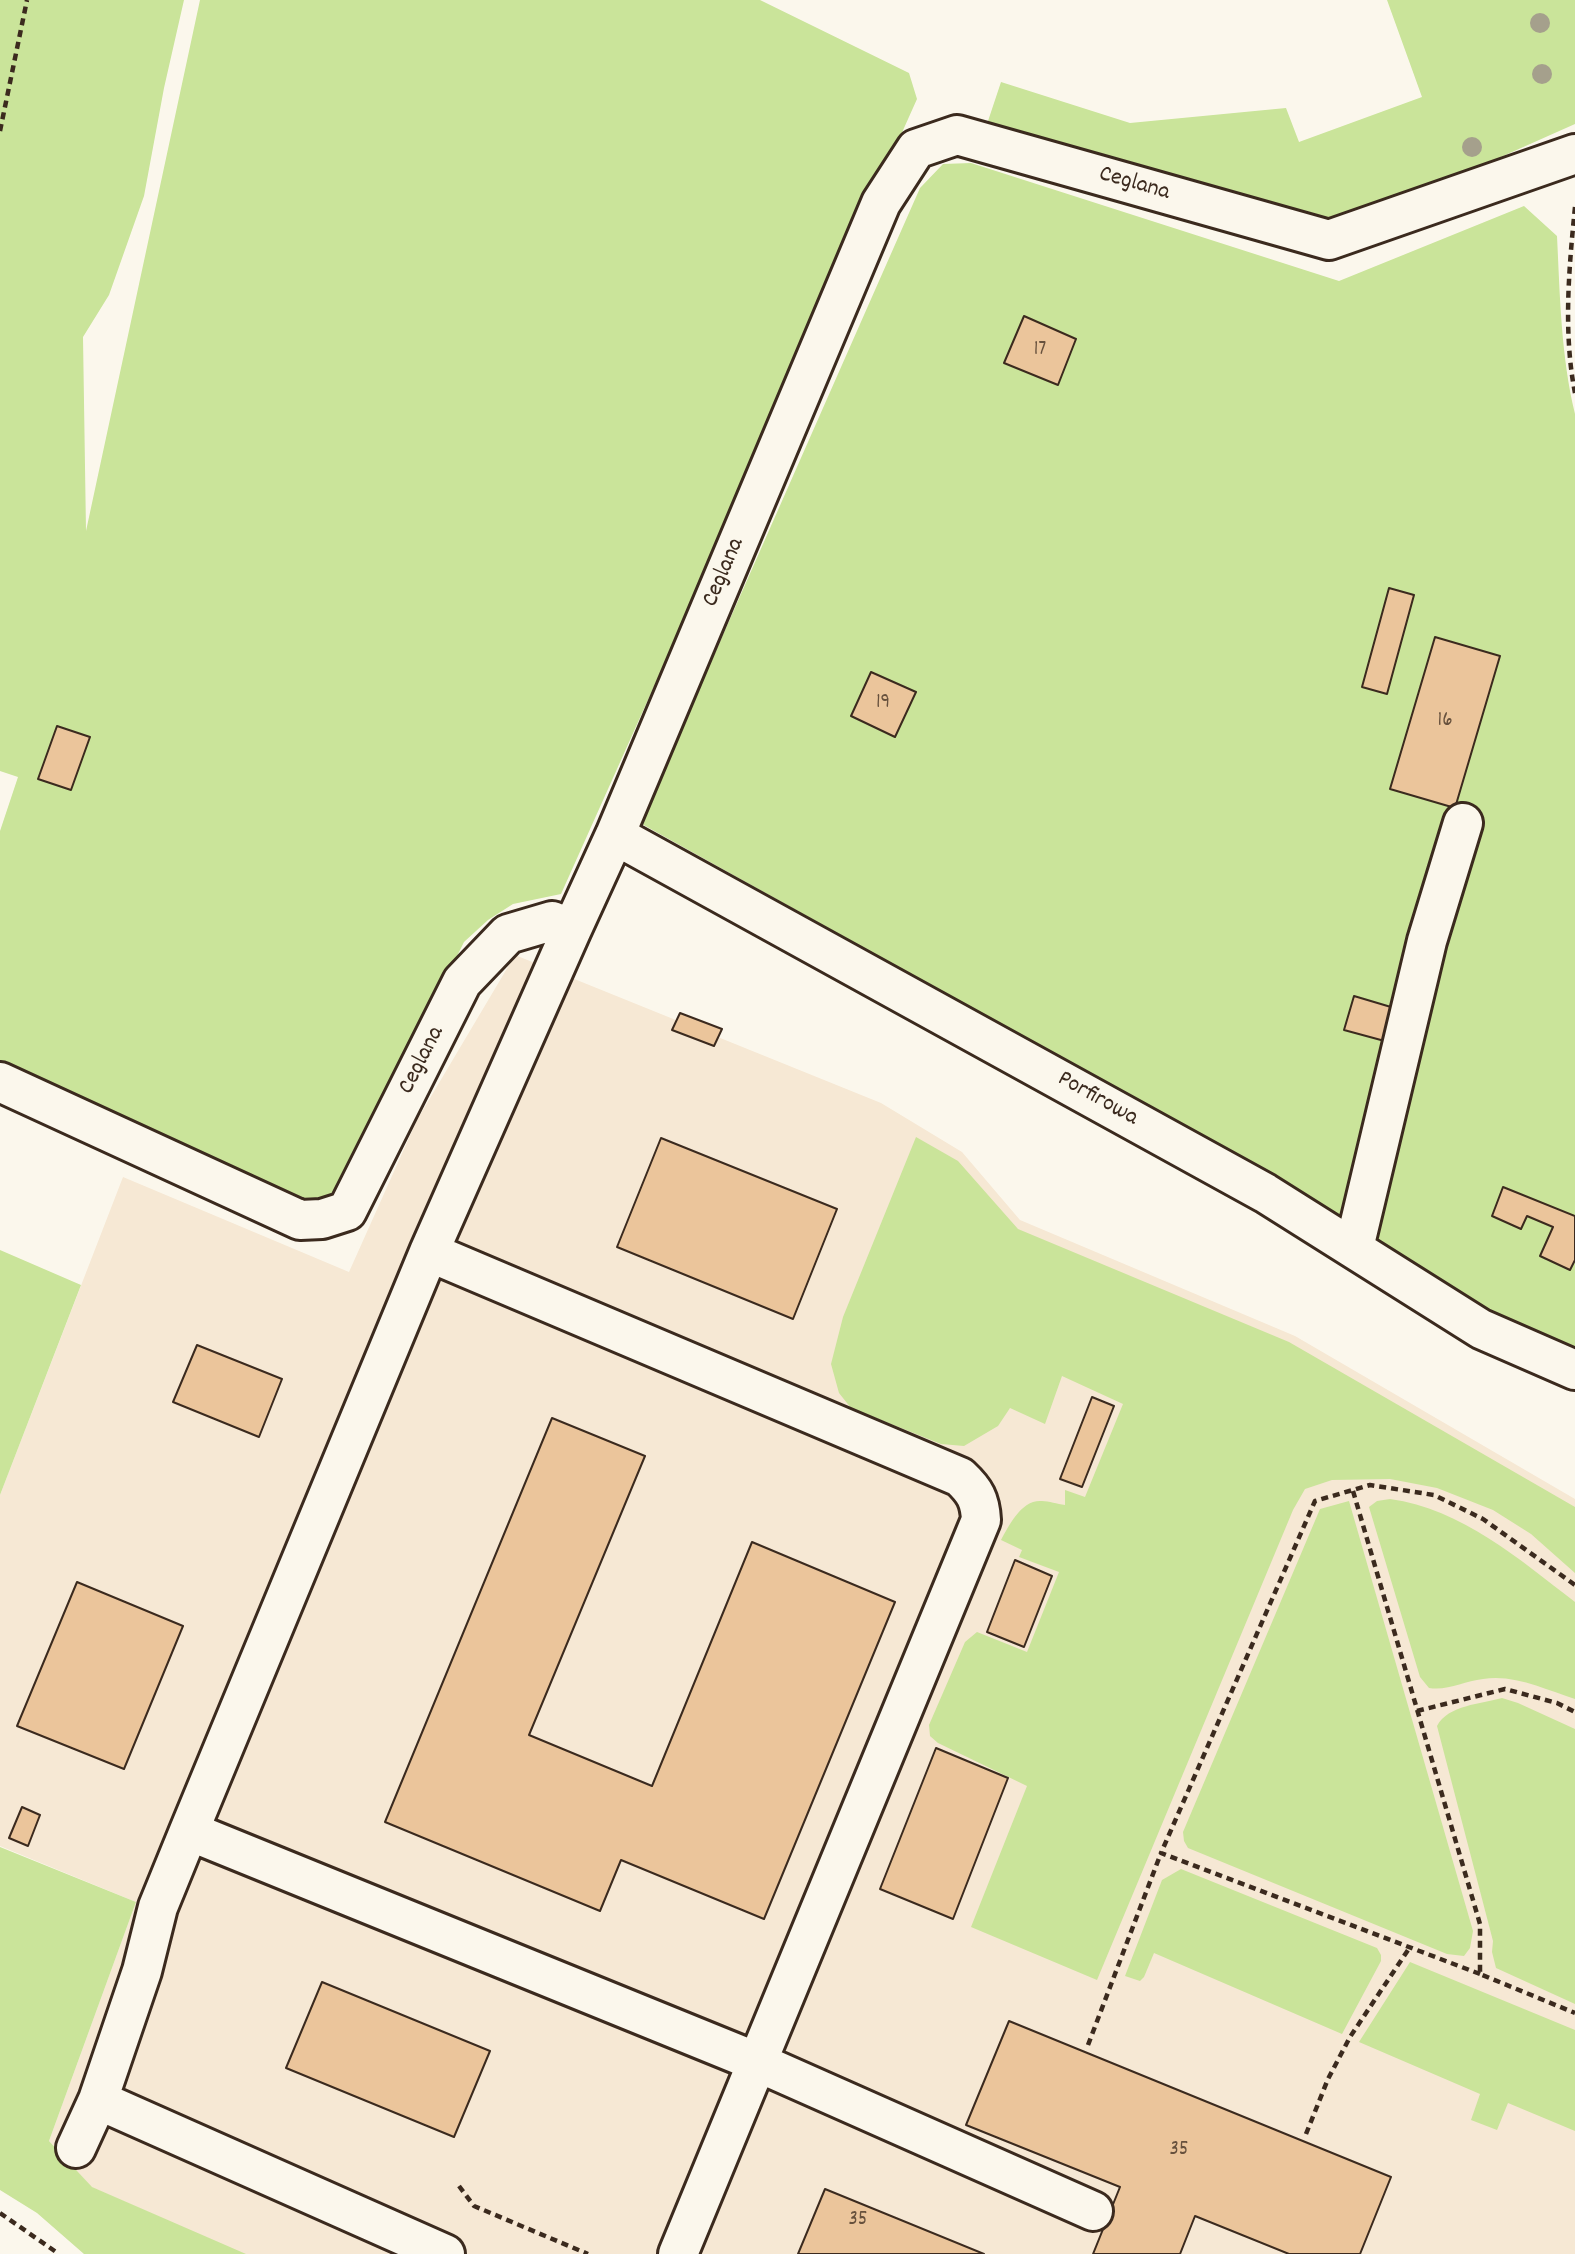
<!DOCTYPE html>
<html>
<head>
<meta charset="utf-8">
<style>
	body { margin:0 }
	canvas { display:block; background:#fbf7ec }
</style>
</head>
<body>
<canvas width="1575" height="2254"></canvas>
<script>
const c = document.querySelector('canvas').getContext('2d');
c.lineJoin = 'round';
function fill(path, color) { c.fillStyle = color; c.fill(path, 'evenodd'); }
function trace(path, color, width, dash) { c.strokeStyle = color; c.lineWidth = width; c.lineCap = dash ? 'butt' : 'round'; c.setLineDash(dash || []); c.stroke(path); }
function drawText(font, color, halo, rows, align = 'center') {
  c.font = font + ' Dekko,sans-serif'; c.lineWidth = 6; c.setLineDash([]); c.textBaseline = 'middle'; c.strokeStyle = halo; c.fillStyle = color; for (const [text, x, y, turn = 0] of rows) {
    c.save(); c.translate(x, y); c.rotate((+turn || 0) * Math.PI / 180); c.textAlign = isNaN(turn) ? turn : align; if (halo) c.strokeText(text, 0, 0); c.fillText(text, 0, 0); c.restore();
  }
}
fill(new Path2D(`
	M515 955 881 1103 962 1152 1020 1220 1295 1336 1575 1499V2254H244L91 2187 49 2141 136 1902 0 1846V1495L123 1177 349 1272 417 1120Z`), '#f6e8d4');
fill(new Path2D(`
	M0 0H184L164 88 144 196 109 295 83 337 86 531 200 0H760L909 73 917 99 561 894 513 904 488 920 464 942 342 1187 323 1206 302 1208 0 1063V831L18 777 0 771Z
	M1387 0H1575V124L1375 213 1315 221 986 127 1001 82 1130 123 1286 108 1299 142 1422 97Z
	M971 163 1339 281 1524 206 1557 236C1560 296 1561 356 1575 414V1362L1483 1320 1269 1174 640 823 920 188 943 164Z
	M916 1137 958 1161 1018 1229 1289 1342 1575 1507V1573L1531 1534 1493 1510 1437 1488 1390 1479 1332 1480 1305 1489 1293 1510 1097 1980 971 1927 1027 1786 938 1743 930 1736 929 1725 965 1642 977 1632 1027 1652 1059 1572 1019 1557 1022 1550 1001 1540C1009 1525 1022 1499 1042 1501 1049 1501 1057 1504 1065 1505V1490L1085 1497 1123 1404 1062 1376 1045 1424 1010 1408 998 1426 964 1446 941 1444 851 1408 839 1393 831 1364 843 1317Z
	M0 1250 81 1285 0 1495Z
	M1390 1499C1462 1509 1519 1559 1575 1602V1699C1546 1690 1515 1674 1483 1679 1464 1681 1448 1691 1429 1688L1420 1677 1369 1507 1377 1501Z
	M1349 1501 1473 1931 1470 1948 1464 1956 1447 1954 1188 1848 1184 1841 1183 1832 1320 1509Z
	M1502 1698 1518 1703 1575 1729V2004L1496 1968 1492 1952 1493 1941 1437 1726C1448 1705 1481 1704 1502 1698Z
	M0 1847 136 1902 49 2141 92 2187 246 2254H84L37 2213 0 2190Z
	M1181 1869 1377 1948 1381 1955V1961L1342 2034 1154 1953 1144 1977 1140 1981 1125 1976 1162 1880Z
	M1410 1962 1575 2030V2131L1508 2103 1497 2130 1471 2120 1480 2094 1359 2042Z`), '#cae49a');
const building = new Path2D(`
	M1024 316 1076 339 1058 385 1004 363Z
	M1389 588 1414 595 1387 694 1362 687Z
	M1435 637 1500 656 1455 808 1390 789Z
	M871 672 916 692 895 737 851 716Z
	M57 726 90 737 71 790 38 779Z
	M1354 996 1401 1010 1392 1043 1344 1030Z
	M680 1013 722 1029 714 1046 672 1030Z
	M661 1138 837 1209 793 1319 617 1247Z
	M1503 1187 1575 1216V1260L1570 1270 1540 1256 1553 1227 1527 1216 1521 1229 1492 1216Z
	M197 1345 282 1379 259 1437 173 1402Z
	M1092 1397 1114 1406 1082 1487 1060 1479Z
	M552 1418 645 1456 529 1735 652 1786 752 1542 895 1602 764 1919 621 1860 600 1911 385 1822Z
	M1015 1560 1052 1576 1024 1647 987 1632Z
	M77 1582 183 1626 124 1769 17 1726Z
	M936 1748 1008 1778 953 1919 880 1889Z
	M22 1807 40 1815 28 1846 9 1838Z
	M322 1982 490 2051 454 2137 286 2068Z
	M1009 2021 1391 2177 1360 2254H1289L1195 2216 1180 2254H1093L1120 2187 966 2125Z
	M825 2189 984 2254H798Z`);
fill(building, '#ebc59b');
trace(building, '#3b2a1e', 2);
const minor = new Path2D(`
	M615 835 1265 1193 1481 1329 1575 1370
	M0 1082 300 1220 322 1219 347 1211 462 982 508 934 552 921 572 929 615 835 881 203 916 149 957 135 1329 240 1575 154
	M1354 1248 1427 941 1463 823
	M429 1252 960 1477C975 1491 980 1500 981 1520L678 2254
	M189 1831 757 2062 1093 2211
	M98 2100 445 2254
	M76 2148 98 2100 142 1971 158 1907 189 1831 429 1252 572 929`);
trace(minor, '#3b2a1e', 44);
trace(new Path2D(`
	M0 131 27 0
	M1575 207C1569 268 1563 332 1575 393
	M1353 1491 1480 1924V1974L1575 2013
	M1417 1711 1505 1689 1557 1703 1575 1712
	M1480 1974 1161 1853 1315 1501 1370 1485 1434 1495 1483 1519 1575 1585
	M1088 2045 1161 1853
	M1306 2134 1328 2079 1350 2037 1410 1947
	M459 2186 474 2206 588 2254
	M0 2213 59 2254`), '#3b2a1e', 4.5, [7, 5]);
trace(minor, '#fbf7ec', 38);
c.fillStyle = '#a5a08c';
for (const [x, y] of [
	[1540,23],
	[1542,74],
	[1472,147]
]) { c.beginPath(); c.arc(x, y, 10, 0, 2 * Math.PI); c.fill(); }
drawText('21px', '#67513d', null, [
	["17",1040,351],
	["19",883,704],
	["16",1445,722],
	["35",1179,2151],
	["35",858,2221]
]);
drawText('24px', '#3b2a1e', '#fbf7ec', [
	["Ceglana",1134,185,16],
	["Ceglana",725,573,-67],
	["Ceglana",423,1061,-63],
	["Porfirowa",1097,1100,29]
]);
</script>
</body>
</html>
